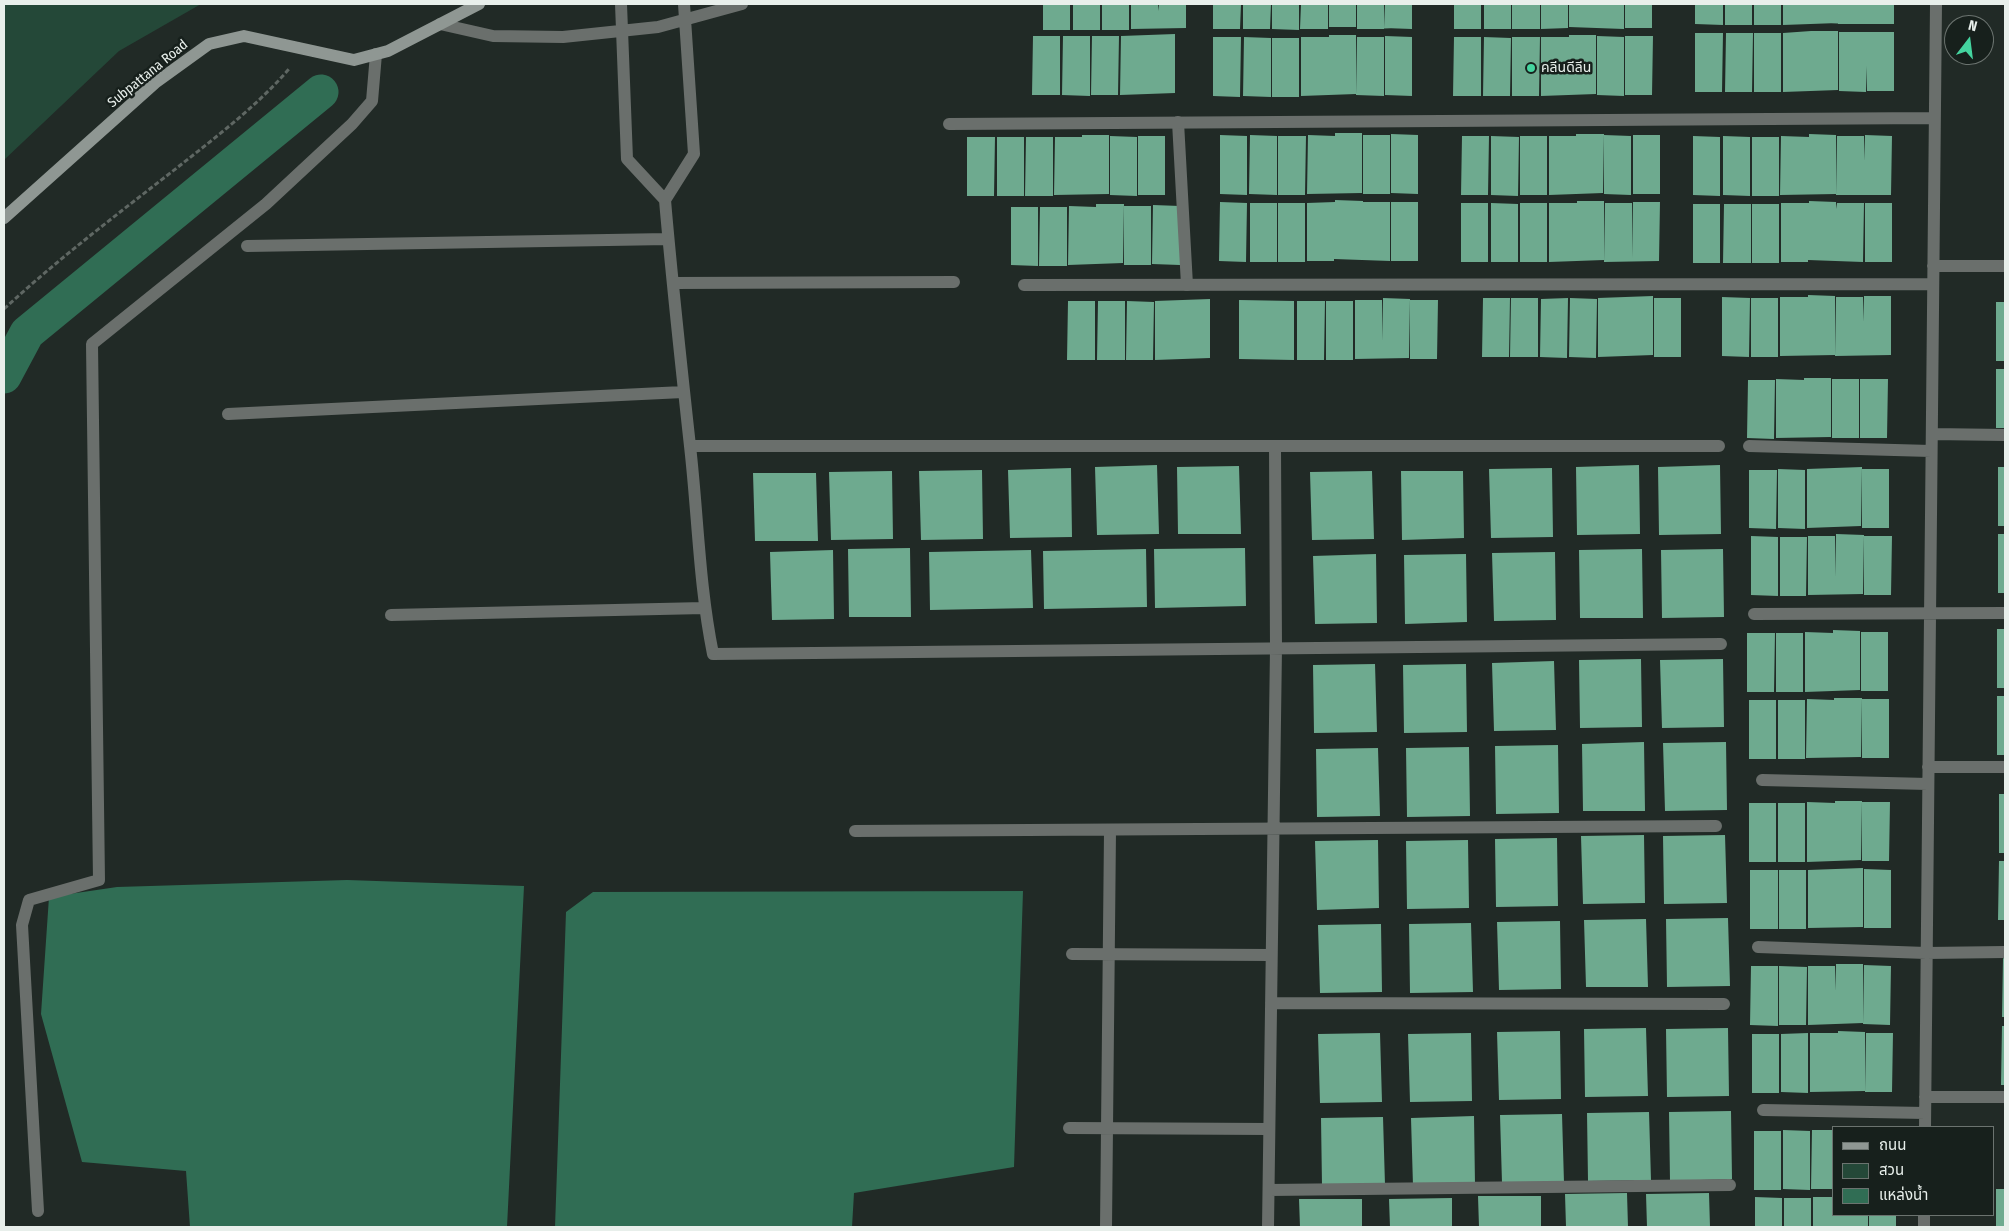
<!DOCTYPE html>
<html>
<head>
<meta charset="utf-8">
<style>
	body { margin:0 }
	#map { position:relative; width:2009px; height:1231px; overflow:hidden; background:#212a26; font-family:"Fira Sans Condensed","Noto Sans Thai",sans-serif }
	canvas { display:block }
	.frame { position:absolute; inset:0; border:5px solid #e8efeb; pointer-events:none }
	.legend { position:absolute; left:1832px; top:1126px; width:162px; height:90px; box-sizing:border-box; background:#17201c; border:1px solid #6b736f; margin:0; padding:6px 9px; list-style:none; font-size:15px; color:#e8efeb }
	.legend li { display:flex; align-items:center; gap:10px; height:25px }
	.legend b { width:25px; border:1px solid #6b736f }
	.north { position:absolute; left:1944px; top:15px; width:50px; height:50px; box-sizing:border-box; background:#17201c; border:1px solid #6b736f; border-radius:50%; rotate:15deg; font-size:14px; font-weight:700; line-height:20px; text-align:center; color:#e8efeb }
	.north::after { content:''; display:block; margin:auto; width:18px; height:22px; background:#44d49f; clip-path:polygon(50% 0,100% 100%,50% 72%,0 100%) }
</style>
</head>
<body>
<div id="map">
<canvas width="2009" height="1231"></canvas>
<div class="frame"></div>
<ul class="legend">
<li><b style="height:6px;background:#8f9793"></b>ถนน</li>
<li><b style="height:14px;background:#244838"></b>สวน</li>
<li><b style="height:14px;background:#306d54"></b>แหล่งน้ำ</li>
</ul>
<div class="north">N</div>
</div>
<script>
const c = document.querySelector('canvas').getContext('2d');
c.lineJoin = 'round';
function fill(path, color) { c.fillStyle = color; c.fill(path, 'evenodd'); }
function trace(path, color, width, dash) { c.strokeStyle = color; c.lineWidth = width; c.lineCap = dash ? 'butt' : 'round'; c.setLineDash(dash || []); c.stroke(path); }
function drawText(font, color, halo, rows, align = 'center') {
  c.font = font + ' "Fira Sans Condensed","Noto Sans Thai",sans-serif'; c.lineWidth = 5; c.setLineDash([]); c.textBaseline = 'middle'; c.strokeStyle = halo; c.fillStyle = color; for (const [text, x, y, turn = 0] of rows) {
    c.save(); c.translate(x, y); c.rotate((+turn || 0) * Math.PI / 180); c.textAlign = isNaN(turn) ? turn : align; if (halo) c.strokeText(text, 0, 0); c.fillText(text, 0, 0); c.restore();
  }
}
fill(new Path2D(`
	M4 4H201L119 51 4 160Z`), '#244838');
fill(new Path2D(`
	M347 880 524 886 507 1227H190L186 1171 82 1162 41 1014 49 897 117 887Z
	M1023 891 1014 1167 854 1193 852 1227H555L566 912 593 892Z`), '#306d54');
trace(new Path2D(`
	M4 376 27 333 321 92`), '#306d54', 35);
fill(new Path2D(`
	M1043 4H1070V30H1043Z
	M1073 4H1100V30H1073Z
	M1102 4H1129V30H1102Z
	M1131 4H1158V11L1159 4H1186V28L1131 29Z
	M1213 4H1241L1240 29H1213Z
	M1243 4H1271L1270 29H1243Z
	M1272 4H1299V30L1272 29Z
	M1301 4H1328V29H1300Z
	M1329 4H1356V27H1329Z
	M1357 4H1384V29H1357Z
	M1385 4H1412V29L1384 28Z
	M1454 4H1481V29H1454Z
	M1484 4H1511V29H1484Z
	M1512 4H1540V29H1512Z
	M1541 4H1568V28L1541 29Z
	M1569 4H1624V29L1569 27Z
	M1625 4H1652V28H1625Z
	M1695 4H1723V25L1695 24Z
	M1725 4H1752V25H1725Z
	M1754 4H1781V25H1754Z
	M1783 4H1838V23L1783 25Z
	M1838 4H1894V24H1838Z
	M1811 31H1838V90L1783 92V33Z
	M1839 32H1894V91H1867L1866 66V92L1839 91Z
	M1695 33H1723L1722 92H1695Z
	M1726 33H1753L1752 92H1725Z
	M1754 33H1781V92H1754Z
	M1175 34V93L1120 95 1121 36Z
	M1329 35H1356V94L1301 96V37H1329Z
	M1569 35H1596V94L1541 96V37H1569Z
	M1033 36H1060V95H1032Z
	M1063 36H1090V96L1062 95Z
	M1092 36H1119L1118 95H1091Z
	M1385 36 1412 37V96L1385 95Z
	M1597 36 1624 37V96L1597 95Z
	M1625 36H1653L1652 95H1625Z
	M1213 37H1241L1240 97 1213 96Z
	M1244 37 1271 38V97L1243 96Z
	M1357 37H1384V96L1356 95Z
	M1454 37H1481V96H1453Z
	M1484 37 1511 38 1510 96H1483Z
	M1512 37H1540L1539 96H1512Z
	M1272 38H1299V97H1272Z
	M1335 133H1362V193L1307 194 1308 135 1335 136Z
	M1391 134 1418 135V194L1391 193Z
	M1576 134H1604L1603 193 1549 195V136H1576Z
	M1809 134 1836 135V194L1780 195 1781 136 1809 137Z
	M1082 135H1109V194L1054 195 1055 137H1082Z
	M1220 135 1247 136V195L1220 194Z
	M1250 135 1277 136V195L1249 194Z
	M1363 135H1390V194H1363Z
	M1604 135 1631 136V195L1604 194Z
	M1633 135H1660V194H1633Z
	M1865 135 1892 136 1891 195H1836L1837 136H1864L1865 161Z
	M1110 136 1137 137V196L1110 195Z
	M1138 136H1165V195H1138Z
	M1278 136H1306L1305 195H1278Z
	M1462 136H1489L1488 195H1461Z
	M1491 136 1519 137 1518 196 1491 195Z
	M1520 136H1547V195H1520Z
	M1693 136 1720 137V196L1693 195Z
	M1723 136 1750 137V196L1723 195Z
	M967 137H995L994 196H967Z
	M997 137H1024V196H997Z
	M1026 137H1053V196H1025Z
	M1752 137H1779V196H1752Z
	M1335 200 1363 201V208V202H1390V261L1334 259V261H1307V203L1335 202Z
	M1577 201H1604V260L1549 262V203H1577Z
	M1809 201 1836 202V209L1837 203H1864L1863 262 1808 260V262H1781V203H1809Z
	M1220 202 1247 203 1246 262 1219 261Z
	M1391 202H1418V261H1391Z
	M1633 202H1660L1659 261 1604 262 1605 203H1632V258Z
	M1250 203H1277V262H1250Z
	M1278 203H1305V262H1278Z
	M1461 203H1488V262H1461Z
	M1491 203 1518 204V262H1491Z
	M1520 203H1547V262H1520Z
	M1865 203H1892V262H1865Z
	M1096 204H1124L1123 263 1068 265 1069 206 1096 207Z
	M1693 204H1720V263H1693Z
	M1724 204H1751V263H1723Z
	M1752 204H1779V263H1752Z
	M1153 205 1180 206V265L1152 264Z
	M1124 206H1151V265H1124Z
	M1011 207H1038V266L1011 265Z
	M1040 207H1067V266H1039Z
	M1808 295 1835 296V355L1780 356V297H1808Z
	M1653 296V355L1598 357V298Z
	M1864 296H1891V355L1835 356 1836 297H1863L1864 322Z
	M1722 297 1750 298 1749 357 1722 356Z
	M1383 298 1410 299 1409 358 1355 359V300H1382L1383 341Z
	M1483 298H1510L1509 357H1482Z
	M1511 298H1538V357H1510Z
	M1568 298 1567 358 1540 357 1541 299Z
	M1570 298 1597 299 1596 358 1569 357Z
	M1654 298H1681V357H1654Z
	M1751 298H1778V357H1751Z
	M1210 299V358L1155 360V301Z
	M1239 300 1294 301V360L1239 359Z
	M1410 300H1438L1437 359H1410Z
	M1068 301H1095V360H1067Z
	M1098 301H1125V360H1097Z
	M1127 301 1154 302 1153 360H1126Z
	M1297 301H1325L1324 360H1297Z
	M1326 301H1353V360H1326Z
	M1996 302H2005V361H1996Z
	M1996 369H2005V428H1996Z
	M1804 378H1831V437L1776 438V379L1804 380Z
	M1832 379H1859V438H1832Z
	M1860 379H1888L1887 438H1860Z
	M1748 380H1775L1774 439 1747 438Z
	M1157 465 1159 534 1097 535 1095 467Z
	M1639 465 1640 534 1577 535 1576 467Z
	M1720 465 1721 534 1659 535 1658 467Z
	M1239 466 1241 534H1178L1177 467Z
	M1862 467 1861 526 1807 528V469Z
	M1998 467H2005V526H1998Z
	M1071 468 1072 537 1010 538 1008 470Z
	M1552 468 1553 537 1491 538 1489 469Z
	M1778 469 1805 470V529L1778 528Z
	M1862 469H1889V528H1862Z
	M982 470 983 539 921 540 919 471Z
	M1749 470H1777L1776 529 1749 528Z
	M892 471 893 539 831 540 829 472Z
	M1372 471 1374 539 1312 540 1310 472Z
	M1401 471H1463L1464 538 1402 540Z
	M753 473H816L818 541H755Z
	M1836 534 1864 535 1863 594 1808 595V536H1835L1836 577Z
	M1998 534H2005V593H1998Z
	M1751 536 1778 537V596L1751 595Z
	M1864 536H1892L1891 595H1864Z
	M1780 537H1807L1806 596H1780Z
	M910 548 911 617H849L848 549Z
	M1245 548 1246 606 1155 608 1154 549Z
	M1146 549 1147 607 1044 609 1043 551Z
	M1642 549 1643 618H1580L1579 550Z
	M1723 549 1724 617 1662 618 1661 550Z
	M833 550 834 619 772 620 770 552Z
	M1031 550 1033 608 930 610 929 552Z
	M1555 552 1556 620 1494 621 1492 553Z
	M1376 554 1377 623 1315 624 1313 556Z
	M1466 554 1467 622 1405 624 1404 555Z
	M1997 629H2005V688H1997Z
	M1833 630 1860 631V690L1805 692V632L1833 633Z
	M1861 632H1888V691H1861Z
	M1747 633H1775L1774 692H1747Z
	M1776 633H1803V692H1776Z
	M1641 659 1642 727 1580 728 1579 660Z
	M1723 659 1724 727 1662 728 1660 660Z
	M1554 661 1556 730 1494 731 1492 663Z
	M1375 664 1377 732 1314 733 1313 665Z
	M1466 664 1467 732 1404 733 1403 665Z
	M1997 696H2005V755H1997Z
	M1834 698H1862L1861 757 1806 758 1807 699 1834 700Z
	M1862 699H1889V758H1862Z
	M1749 700H1776V759H1749Z
	M1778 700H1805V759H1778Z
	M1644 742 1645 811H1583L1582 744Z
	M1726 742 1727 810 1665 811 1663 743Z
	M1558 745 1559 813 1496 814 1495 746Z
	M1469 747 1470 816 1407 817 1406 748Z
	M1378 748 1380 816 1317 817 1316 749Z
	M1999 794H2005V853H1999Z
	M1835 801H1862L1861 860 1807 862V802L1835 803Z
	M1862 802H1890L1889 861H1862Z
	M1749 803H1776V862H1749Z
	M1778 803H1805V862H1778Z
	M1644 835 1645 903 1583 904 1581 836Z
	M1725 835 1727 903 1664 904 1663 836Z
	M1557 838 1558 906 1496 907 1495 839Z
	M1378 840 1379 908 1317 910 1315 841Z
	M1468 840 1469 908 1407 909 1406 841Z
	M1999 861H2005V920H1998Z
	M1863 868V927L1808 928V870Z
	M1864 869 1891 870V928H1864Z
	M1750 870H1778V929H1750Z
	M1779 870H1806V929H1779Z
	M1728 918 1730 986 1667 987 1666 919Z
	M1646 919 1648 987H1586L1584 920Z
	M1560 921 1561 989 1499 990 1497 922Z
	M1471 923 1473 992 1410 993 1409 924Z
	M1381 924 1382 992 1320 993 1318 925Z
	M2003 958 2005 959V1017H2002Z
	M1836 964H1863V1023L1808 1025V966H1835L1836 991Z
	M1864 965 1891 966 1890 1025 1863 1024Z
	M1751 966H1778V1026L1750 1025Z
	M1779 966 1807 967 1806 1025H1779Z
	M2002 1026H2005V1085H2001Z
	M1646 1028 1648 1096 1585 1097 1584 1029Z
	M1728 1028 1729 1096 1667 1097 1666 1029Z
	M1560 1031 1561 1099 1499 1100 1497 1032Z
	M1838 1031 1865 1032V1091L1810 1092V1033H1838Z
	M1380 1033 1382 1102 1320 1103 1318 1034Z
	M1471 1033 1472 1101 1410 1102 1408 1034Z
	M1808 1033V1093L1781 1092V1034Z
	M1866 1033H1893L1892 1092H1865Z
	M1752 1034H1779V1093H1752Z
	M1731 1111 1732 1179 1670 1181 1669 1112Z
	M1649 1112 1651 1180 1588 1181 1587 1113Z
	M1562 1114 1564 1183H1502L1500 1115Z
	M1474 1116 1475 1185 1413 1186 1411 1118Z
	M1383 1117 1385 1185 1322 1186 1321 1118Z
	M1783 1130 1810 1131V1190L1783 1189Z
	M1812 1130H1833V1189H1811Z
	M1754 1131H1781V1190H1754Z
	M1996 1189H2005V1227H1996Z
	M1627 1193 1628 1227H1566L1565 1194Z
	M1709 1193 1710 1227H1647L1646 1194Z
	M1478 1196H1541V1227H1479Z
	M1755 1197 1782 1198V1227H1755Z
	M1813 1197H1833V1215H1868V1227H1813Z
	M1452 1198V1227H1390L1389 1199Z
	M1784 1198H1811V1227H1784Z
	M1299 1199H1362V1227H1300Z
	M1869 1215H1896V1227H1869Z`), '#6eaa8f');
trace(new Path2D(`
	M4 309C59 258 119 213 178 167 216 137 257 106 289 69`), '#5f6763', 3, [5, 2.5]);
trace(new Path2D(`
	M1178 122 1187 285`), '#6a6f6c', 12);
trace(new Path2D(`
	M621 4 627 159 665 200 694 154 684 4
	M440 24 493 36 563 37 658 27 742 4
	M949 124 1934 118
	M665 200C672 282 681 364 690 446 698 516 699 585 713 654L1721 644
	M247 246 668 239
	M1933 266H2005
	M673 283 954 282
	M1024 285 1933 284
	M228 414 683 392
	M1932 434 2005 435
	M690 446H1719
	M1749 446 1931 451
	M1754 614 2005 613
	M391 615 704 608
	M1928 767H2005
	M1762 780 1928 784
	M855 831 1716 826
	M1758 947 1926 953 2005 952
	M1072 954 1271 955
	M1271 1003 1724 1004
	M1925 1097H2005
	M1763 1110 1925 1113
	M1925 1127 1936 4
	M1069 1128 1269 1129
	M1269 1190 1730 1185
	M38 1211 22 925 29 900 99 880 92 344 266 204 352 124 372 101 376 54
	M1106 1227 1110 831
	M1268 1227 1276 648 1275 446
	M1924 1227V1215`), '#6a6f6c', 12);
trace(new Path2D(`
	M4 218 155 83 209 44 244 36 354 60 388 51 479 4`), '#8f9793', 12);
for (const [x, y, r, color] of [
	[1531,68,5,"#44d49f"]
]) { const dot = new Path2D(); dot.arc(x, y, r, 0, 2 * Math.PI); c.fillStyle = color; c.fill(dot); trace(dot, '#17201c', 2); }
drawText('14px', '#e8efeb', '#17201c', [
	["คลีนดีลีน",1541,68]
], 'left');
drawText('14px', '#e8efeb', '#17201c', [
	["Subpattana Road",148,74,-39]
]);
</script>
</body>
</html>
